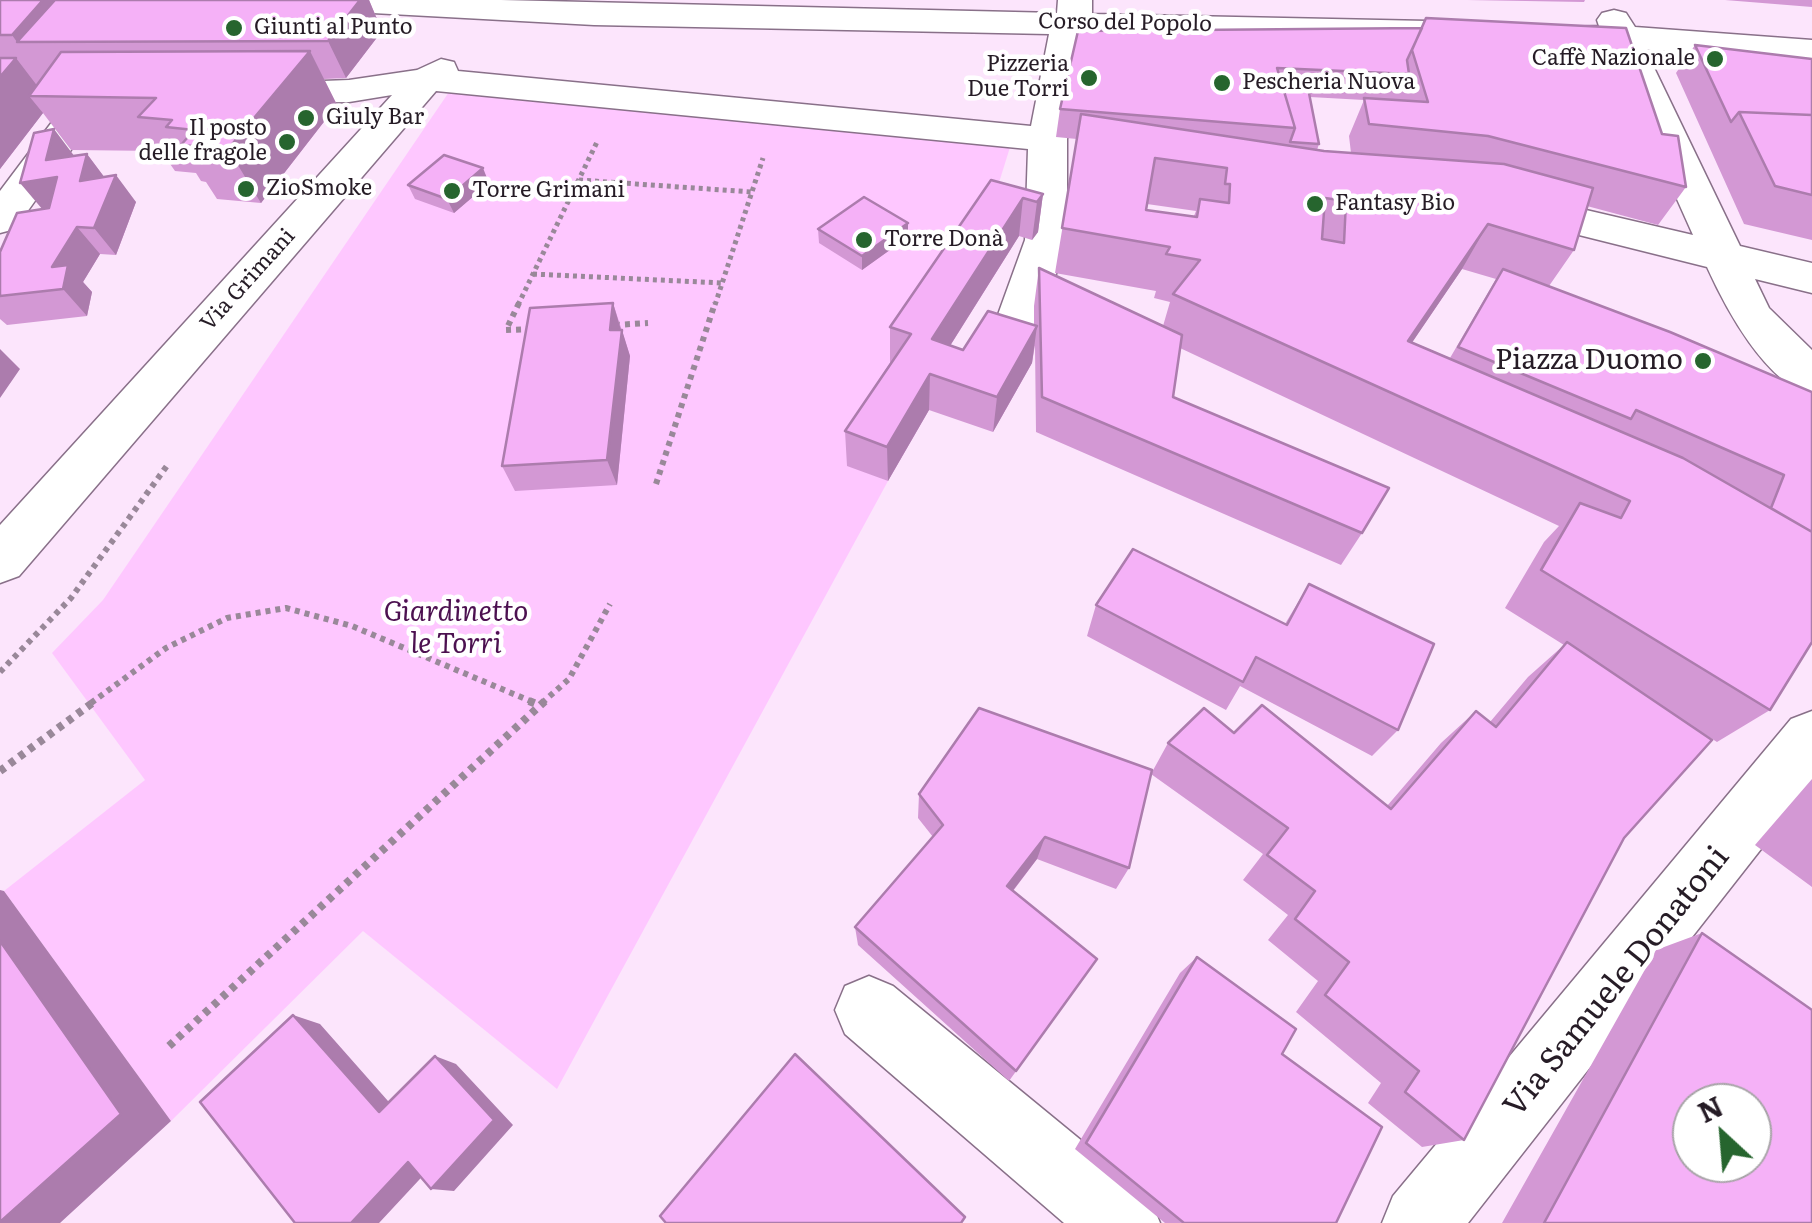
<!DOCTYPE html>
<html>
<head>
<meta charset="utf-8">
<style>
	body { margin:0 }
	#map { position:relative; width:1812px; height:1223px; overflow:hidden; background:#fce5fc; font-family:Literata,serif }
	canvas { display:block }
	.north { position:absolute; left:1672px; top:1083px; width:100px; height:100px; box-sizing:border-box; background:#fff; border:2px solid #a8a4a8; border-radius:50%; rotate:334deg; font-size:28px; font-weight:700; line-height:40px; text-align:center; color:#261c26 }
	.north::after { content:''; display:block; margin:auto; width:35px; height:45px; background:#26652e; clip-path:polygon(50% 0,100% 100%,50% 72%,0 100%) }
</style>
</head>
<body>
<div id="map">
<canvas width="1812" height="1223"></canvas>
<div class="north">N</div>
</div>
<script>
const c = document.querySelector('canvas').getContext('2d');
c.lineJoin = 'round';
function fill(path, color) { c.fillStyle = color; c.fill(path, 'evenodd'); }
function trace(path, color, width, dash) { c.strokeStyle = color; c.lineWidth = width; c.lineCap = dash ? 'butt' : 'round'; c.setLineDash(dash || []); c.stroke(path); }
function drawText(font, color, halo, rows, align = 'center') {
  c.font = font + ' Literata,serif'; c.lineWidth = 9; c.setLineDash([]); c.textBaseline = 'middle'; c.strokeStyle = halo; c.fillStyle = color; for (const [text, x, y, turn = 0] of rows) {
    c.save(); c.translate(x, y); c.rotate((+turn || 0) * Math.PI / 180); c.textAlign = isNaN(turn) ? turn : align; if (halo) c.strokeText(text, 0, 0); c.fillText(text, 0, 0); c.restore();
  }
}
fill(new Path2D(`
	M449 92 1011 144 988 218 848 465 888 481 557 1089 363 931 171 1121 4 891 145 780 52 653 103 600Z`), '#fec7ff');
const street = new Path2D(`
	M300 0H501L1057 13 1058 0H1092V14L1428 21 1440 24 1445 31 1440 38 1428 41 1084 35 1067 139V240L1033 345 1026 356 1010 361 994 356 987 345 1025 240 1028 149 436 91 19 576 0 583V525L392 95 349 102 258 103 245 100 239 92 245 84 349 80 417 70 441 59 454 62 458 71 1031 126 1049 34 594 25 317 10 305 7Z
	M1614 10 1626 13 1635 27 1812 40V62L1645 49 1740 246 1812 263V293L1755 279 1769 308 1812 350V396C1765 382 1726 309 1707 267L1495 214 1489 205 1495 196 1509 192 1693 235 1609 47 1542 42 1536 35 1542 28 1599 26 1597 20 1602 13Z
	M69 115 83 118 88 126 15 229 0 233V191L55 118Z
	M1812 711V784L1468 1223H1382L1393 1196 1791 719Z
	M869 976 893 986 1149 1196 1160 1223H1064L845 1034 835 1010 845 986Z`);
trace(street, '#897089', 3);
trace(new Path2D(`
	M579 180 752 192
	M533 274 722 283
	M518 305 598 140
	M715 305 763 158`), '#989', 5, [4, 4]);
trace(new Path2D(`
	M519 303 506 330 533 329
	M615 325 648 323
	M656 484 715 303
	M0 672 71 598 169 463
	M91 703 166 648 227 618 286 608 352 626 535 703
	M542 703 569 679 610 604`), '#989', 6, [5, 5]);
trace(new Path2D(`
	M529 701 539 705
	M0 771 95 701
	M169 1046 545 701`), '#989', 8, [6, 6]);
fill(street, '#fff');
fill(new Path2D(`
	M0 0H369L382 31 346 78 324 79 337 105 261 203 217 199 206 182 201 181 196 173 175 171 161 151 71 150 43 113 0 169Z
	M1467 0H1585L1584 2Z
	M1725 0H1812V7Z
	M1422 28 1662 134 1686 187 1658 225 1587 206 1574 250 1549 286 1812 392 1770 710 1717 742 1698 730 1624 838 1464 1140 1422 1147 1368 1103 1381 1083 1296 1012 1318 981 1268 940 1288 915 1243 880 1263 854 1151 774 1168 743 1234 733 1387 806 1441 743 1476 711 1490 722 1528 677 1564 645 1505 608 1544 542 1559 526 1180 348 1173 397 1362 533 1341 565 1036 432 1035 345 1032 363 993 432 929 410 888 481 847 466 845 431 890 363V327L991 180 1043 194 1038 232 1032 240 1019 236 950 346 963 350 1034 326V306L1039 268 1163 326 1170 302 1154 298 1156 291 1055 273 1077 139 1056 137 1060 109ZM1310 97 1364 100 1349 136 1351 153 1317 150 1319 144ZM1147 204 1196 211 1194 216 1146 210ZM1462 269 1496 279 1450 358 1412 342Z
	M1695 45 1812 59V240L1744 224 1676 73Z
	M87 154 104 177 136 202 116 255 100 254 83 282 92 292 87 316 7 325 0 319V252L42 209 74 156Z
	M489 183 454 213 415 199 408 185Z
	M908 223V237L862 270 819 243 818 229Z
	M613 303 630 356 617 485 515 491 502 466Z
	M1309 584 1398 730 1372 756 1240 686 1226 710 1087 636 1096 605 1285 624Z
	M979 708 1129 868 1116 889 1037 859 1013 891 1097 959 1009 1081 858 945 855 927 933 837 918 818 919 794Z
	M1812 779V887L1755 845Z
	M1702 933 1812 1223H1502L1656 950Z
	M1197 957 1282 1054 1336 1223H1165L1075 1149 1180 973Z`), '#d398d4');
fill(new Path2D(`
	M43 0H82L17 42 12 35Z
	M360 0H369L382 31 346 78 328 41Z
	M310 51 337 105 261 203 228 149Z
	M16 58 45 96H29L43 113 0 169V77Z
	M54 129 75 157 46 160Z
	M87 154 108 182 116 175 136 202 116 255 94 228 80 181Z
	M483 168 489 183 454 213 447 199Z
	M57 177 79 204 43 210 20 183Z
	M1043 194 1038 232 1032 240 1037 202Z
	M1023 198 1019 236 931 376 932 339Z
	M908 223V237L862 270V256Z
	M1488 224 1462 269 1384 384 1408 341Z
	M77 227 100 254 83 282 92 292 87 316 63 289 52 267Z
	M613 303 621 330H610Z
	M1037 326 1032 363 993 432 997 397Z
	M622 330 630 356 617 485 607 460Z
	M0 349 20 369 0 398Z
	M930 374 929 410 888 481 887 447Z
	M1045 837 1037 859 1001 906 1007 886Z
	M0 890 4 891 171 1121 60 1223H0Z
	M293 1015 320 1024 403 1118 379 1112Z
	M435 1056 456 1064 513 1125 454 1191 431 1189Z
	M408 1162 432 1166 379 1223H351Z`), '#ac7cad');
const building = new Path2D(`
	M0 0H43L12 35H0Z
	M55 0H360L328 41 17 42Z
	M1426 18 1626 28 1662 134 1678 136 1686 187 1488 136 1369 124 1364 98 1428 102 1412 50Z
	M1422 28 1407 60 1409 74 1277 68 1295 128 1060 109 1078 31Z
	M1695 45 1812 59V115L1739 112 1731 122Z
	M310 51 228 149 181 145 194 130 166 127 172 120 138 117 156 98 29 96 61 52Z
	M0 58H16L0 77Z
	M1281 81 1307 83 1319 144 1290 142 1295 128Z
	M1739 112 1812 115V195L1775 186Z
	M1081 114 1324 151 1504 164 1593 188 1574 250 1488 224 1408 341 1683 458 1812 532V642L1770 710 1541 570 1580 503 1621 518 1630 501 1173 294 1200 260 1166 254 1170 247 1062 228ZM1155 158 1227 168 1225 184H1230L1229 203 1200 199 1197 217 1146 210ZM1325 198 1346 201 1344 243 1322 239Z
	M54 129 46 160 87 154 80 181 116 175 94 228 77 227 52 267 68 265 63 289 0 296V252L17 213 49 208 57 177 20 183 34 133Z
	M444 155 483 168 447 199 408 185Z
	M991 180 1043 194 1037 202 1023 198 932 339 963 350 988 311 1037 326 997 397 930 374 887 447 845 431 911 334 890 327Z
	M864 197 908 223 862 256 818 229Z
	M1039 268 1182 335 1173 397 1389 488 1362 533 1042 397Z
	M1503 269 1670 332 1812 392V532L1771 508 1784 475 1636 410 1631 419 1458 347Z
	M613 303 610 330H622L607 460 502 466 530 308Z
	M1133 549 1287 625 1309 584 1434 644 1398 730 1256 657 1243 682 1096 605Z
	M1567 642 1712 740 1624 838 1464 1140 1405 1092 1419 1071 1325 995 1349 962 1295 919 1315 891 1267 855 1288 828 1168 743 1204 708 1234 733 1262 705 1391 809 1476 711 1496 727Z
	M979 708 1152 770 1129 868 1045 837 1007 886 1097 959 1016 1071 855 927 943 825 919 794Z
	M1702 933 1812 1010V1223H1544ZM1692 1103H1752V1163H1692Z
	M0 941 121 1114 0 1222Z
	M1197 957 1296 1029 1282 1054 1382 1127 1336 1223H1184L1086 1143Z
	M293 1015 379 1112 435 1056 494 1120 431 1189 408 1162 351 1223H295L200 1102Z
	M795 1054 965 1217 961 1223H666L660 1216Z`);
fill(building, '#f5b1f7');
trace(building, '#ac7cad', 2.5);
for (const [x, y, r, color] of [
	[234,28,10,"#26652e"],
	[1715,59,10,"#26652e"],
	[1089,78,10,"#26652e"],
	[1222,83,10,"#26652e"],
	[306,118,10,"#26652e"],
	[287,142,10,"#26652e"],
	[246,189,10,"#26652e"],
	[452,191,10,"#26652e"],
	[1315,204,10,"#26652e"],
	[864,240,10,"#26652e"],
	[1703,361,10,"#26652e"]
]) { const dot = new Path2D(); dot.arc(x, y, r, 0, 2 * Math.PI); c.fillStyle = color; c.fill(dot); trace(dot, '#fff', 4); }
drawText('22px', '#261c26', '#fff', [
	["Corso del Popolo",1125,23,1],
	["Via Grimani",248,280,-48]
]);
drawText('22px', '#261c26', '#fff', [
	["Giunti al Punto",254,28],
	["Caffè Nazionale",1695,59,"right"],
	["Pizzeria",1069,65,"right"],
	["Due Torri",1069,90,"right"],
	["Pescheria Nuova",1242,83],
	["Giuly Bar",326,118],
	["Il posto",267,129,"right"],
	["delle fragole",267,154,"right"],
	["ZioSmoke",266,189],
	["Torre Grimani",472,191],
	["Fantasy Bio",1335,204],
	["Torre Donà",884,240]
], 'left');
drawText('28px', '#261c26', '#fff', [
	["Piazza Duomo",1683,361]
], 'right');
drawText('italic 28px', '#4c1150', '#fff', [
	["Giardinetto",456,613],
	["le Torri",456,645]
]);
drawText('32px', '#261c26', '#fff', [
	["Via Samuele Donatoni",1617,982,-51]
]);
</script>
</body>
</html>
